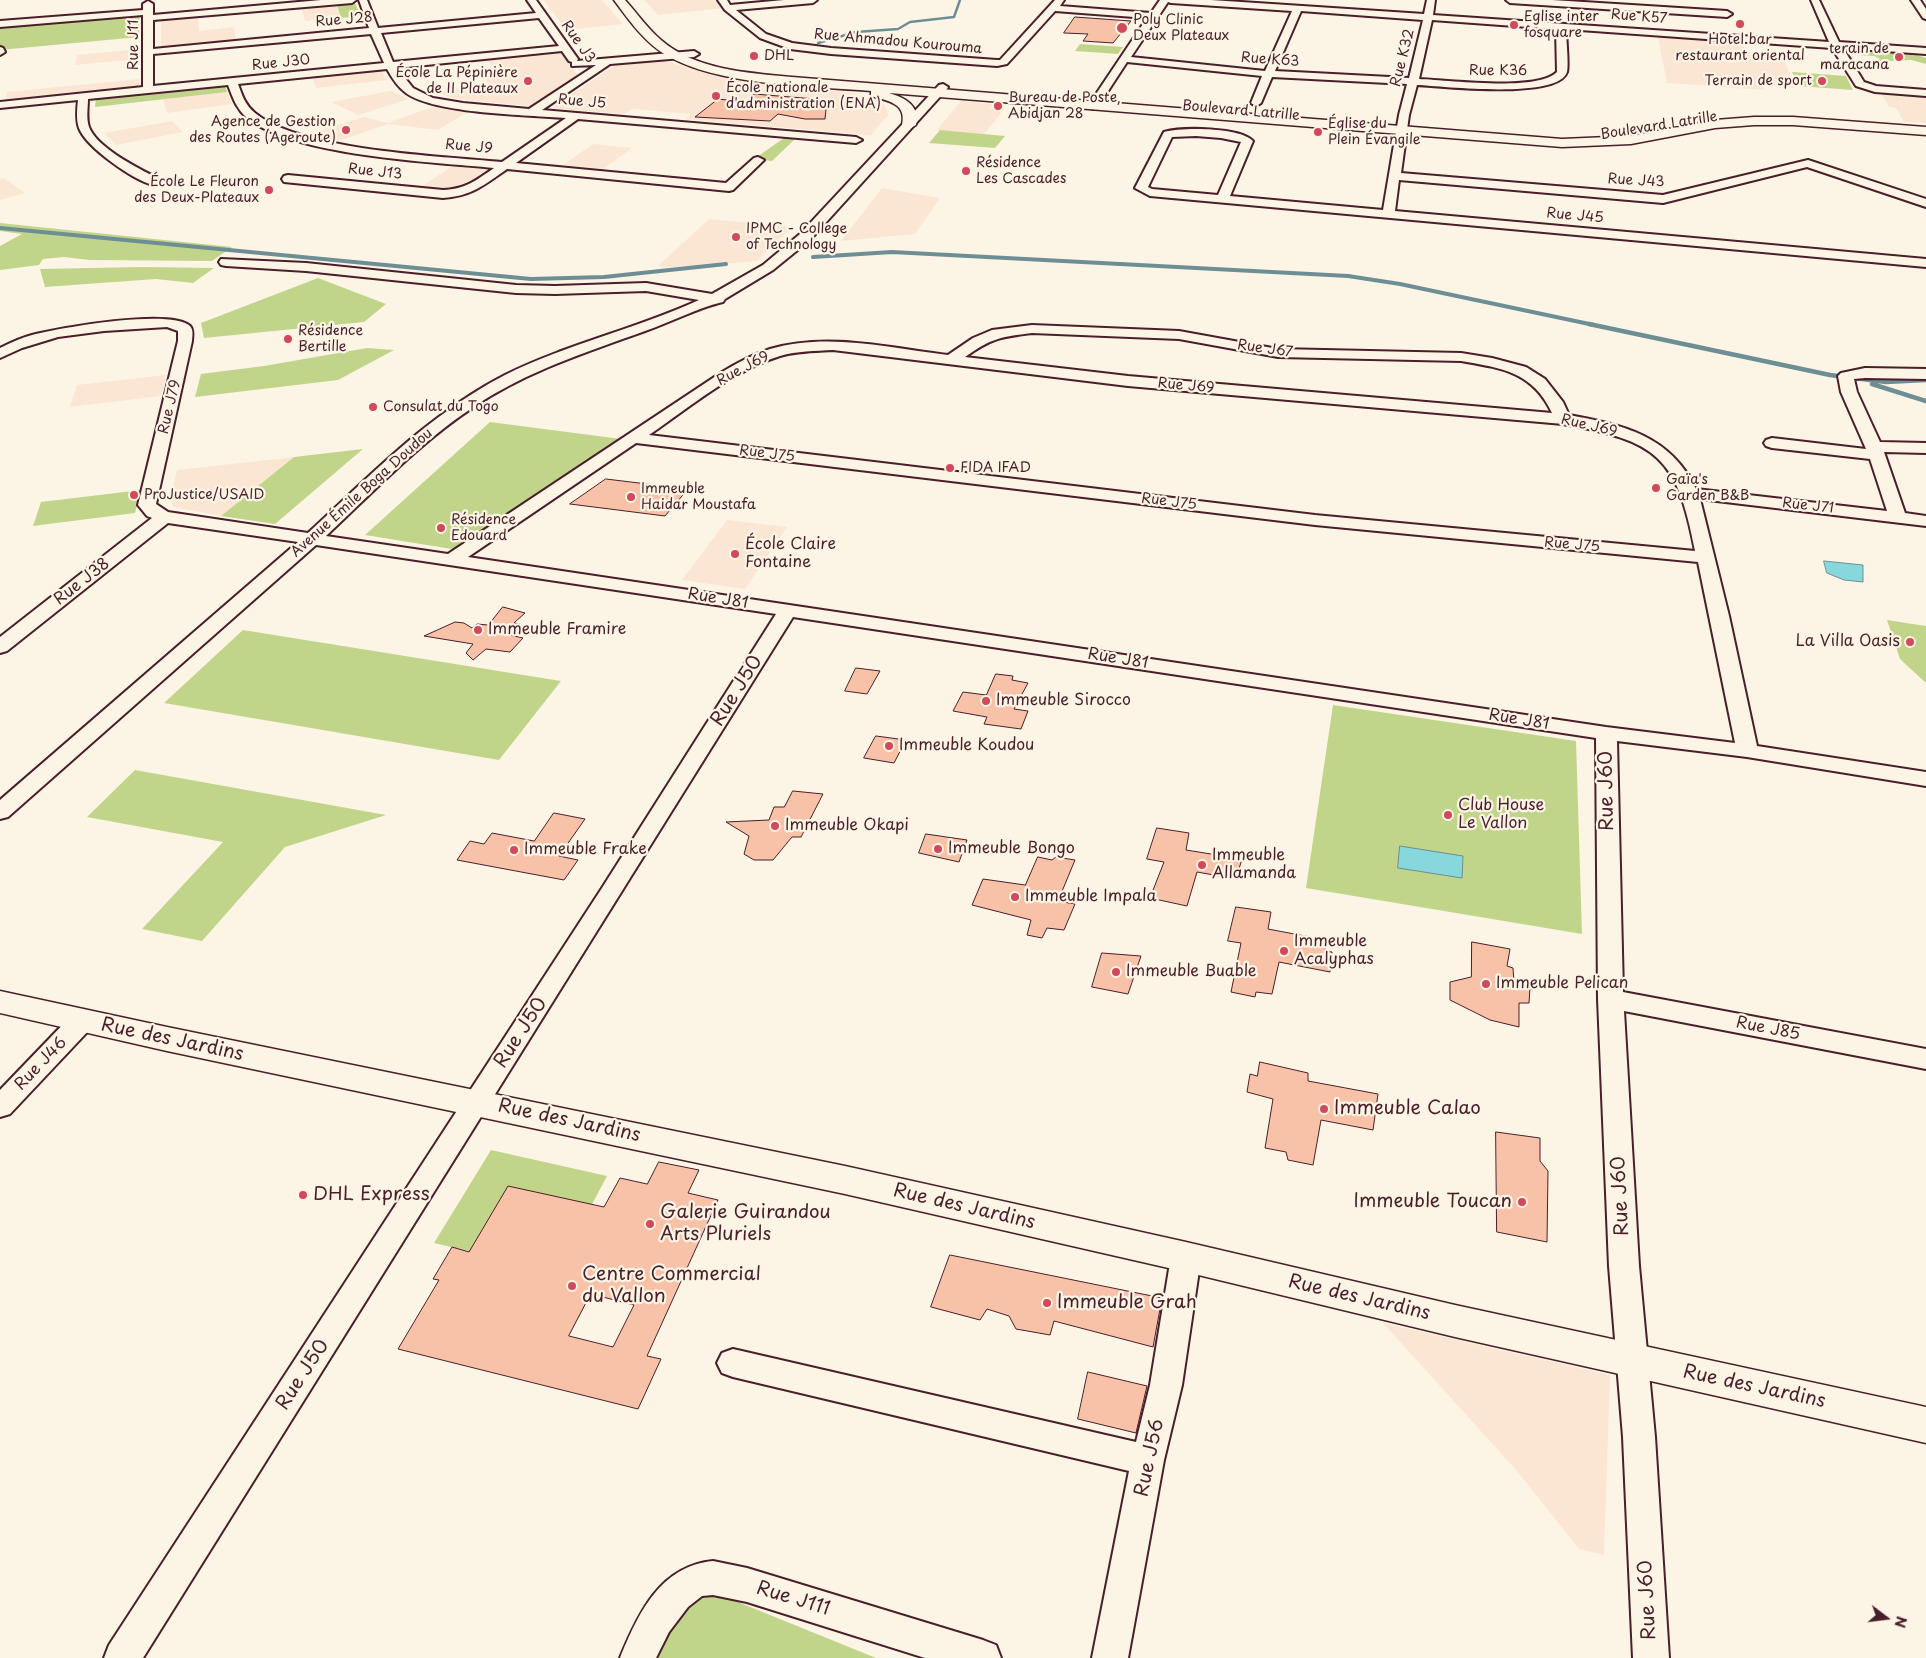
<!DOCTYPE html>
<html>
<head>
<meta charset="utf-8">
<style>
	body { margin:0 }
	#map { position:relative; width:1926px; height:1658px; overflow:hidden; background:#fcf5e5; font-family:"Playpen Sans",sans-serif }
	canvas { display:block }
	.north { position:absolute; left:1861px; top:1593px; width:50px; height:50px; -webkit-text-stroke:4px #fcf5e5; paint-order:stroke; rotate:105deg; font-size:14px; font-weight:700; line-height:20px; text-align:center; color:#4a1f2b }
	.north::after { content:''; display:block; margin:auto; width:18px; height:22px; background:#4a1f2b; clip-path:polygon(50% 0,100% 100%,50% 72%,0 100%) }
</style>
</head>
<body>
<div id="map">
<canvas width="1926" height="1658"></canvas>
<div class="north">N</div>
</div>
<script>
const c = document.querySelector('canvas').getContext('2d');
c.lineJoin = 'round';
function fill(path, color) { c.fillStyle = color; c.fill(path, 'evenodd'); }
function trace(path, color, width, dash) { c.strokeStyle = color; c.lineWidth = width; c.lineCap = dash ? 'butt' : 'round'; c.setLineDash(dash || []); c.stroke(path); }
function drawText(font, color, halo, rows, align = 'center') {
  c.font = font + ' "Playpen Sans",sans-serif'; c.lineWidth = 4.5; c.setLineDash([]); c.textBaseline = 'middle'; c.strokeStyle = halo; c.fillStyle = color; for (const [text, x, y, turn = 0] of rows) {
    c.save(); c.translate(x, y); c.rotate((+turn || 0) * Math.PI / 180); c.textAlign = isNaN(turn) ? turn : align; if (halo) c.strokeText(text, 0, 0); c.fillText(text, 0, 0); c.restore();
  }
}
fill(new Path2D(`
	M544 0H602L623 24 566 30Z
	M644 0H717L725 8 658 15Z
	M337 5 341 18 305 21 302 8Z
	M198 17 199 31 234 27 236 42 161 49V20Z
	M1658 37 1742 42 1745 52 1782 54 1795 88 1763 85 1764 90 1667 83Z
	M139 49V59L75 65 77 55Z
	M560 52 578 76 531 106 468 100 449 97 435 91 489 85 484 76 497 74 487 60Z
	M662 60 718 77 854 93 885 105 888 115 871 135 685 119 691 114 632 109 624 114 552 108 618 63Z
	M381 70 387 80 316 88 312 77Z
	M139 79V89L5 103 7 92Z
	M391 91 409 99 358 115 331 102Z
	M227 92 232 104 167 113 163 99Z
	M1881 94 1926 97V123L1904 122 1896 108 1889 107Z
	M961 101 993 104 990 108 1004 109 984 134 937 130Z
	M435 106 469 111 438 130 388 124 339 141 311 133 364 117 388 123Z
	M172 121 183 132 116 145 104 133Z
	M593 144 632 148 603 169 563 165Z
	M454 165 490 168 461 188 451 190 421 187Z
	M4 178 25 193 0 200V179Z
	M882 188 940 198 915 234 841 241Z
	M709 219 783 226 792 227 757 261 673 268 658 266Z
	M166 375 161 396 70 407 77 385Z
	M294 457 221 516 173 507 171 497 177 470Z
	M727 520 787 527 745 589 682 580Z
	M1383 1323 1610 1375 1604 1555 1579 1549 1517 1471Z`), '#fae6d3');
fill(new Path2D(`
	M355 3 361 16 341 18 337 5Z
	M140 13 139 37 0 50V26Z
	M1080 44 1123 47 1118 54 1075 51Z
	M1876 51 1914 54 1926 58V64L1911 60 1870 62 1880 59 1874 56 1856 55Z
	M1792 72 1846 76 1853 90 1798 86Z
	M225 85 227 92 95 107 96 98Z
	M940 130 1005 136 995 148 929 143Z
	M784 138 795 139 772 161 754 159Z
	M0 223 232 247 212 261 90 260 64 257 43 259 39 265 0 270V246L22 234 0 231Z
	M142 267 214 268 193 283 156 279 45 287 40 269Z
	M318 278 386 304 364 322 204 338 201 323Z
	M367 348 394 350 338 380 195 397 201 374 264 366Z
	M490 422 621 439 458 550 365 535Z
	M363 449 275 524 221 516 294 457Z
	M141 490 135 513 33 526 41 502Z
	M1887 620 1926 626V683L1900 659Z
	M243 630 561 681 499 760 164 703Z
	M1333 705 1576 741 1582 934 1306 888Z
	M135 770 386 815 285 847 202 941 142 929 223 842 87 817Z
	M491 1150 607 1176 556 1272 434 1243Z
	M701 1587 876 1658H651L667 1615Z`), '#c1d58a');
const water = new Path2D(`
	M1824 561 1863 565V582L1844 580 1827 573Z
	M1400 846 1463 856 1462 878 1398 868Z`);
fill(water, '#86d8dc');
trace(water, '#6e8e95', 1);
trace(new Path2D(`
	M818 43 856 32 898 29 910 22 954 17 960 0`), '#6e8e95', 2.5);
trace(new Path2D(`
	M0 228 531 279 604 277 726 264
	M813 257 892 252 1348 276 1400 284 1594 325`), '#6e8e95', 4);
trace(new Path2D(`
	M1589 324 1830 375 1886 382 1926 380
	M1872 384 1926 401`), '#6e8e95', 4.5);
const building = new Path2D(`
	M1075 17 1131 21 1113 43 1083 41 1088 34 1064 33Z
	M754 94 827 100 825 119H805L778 114 770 121 695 117 718 99 746 102Z
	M606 479 688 489 665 516 570 504Z
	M503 607 525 613 514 623 520 624 510 635 523 638 510 652 486 649 473 660 466 653 473 644 424 636 455 622 464 623 472 628 477 624 488 625Z
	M856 668 880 671 867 694 845 691Z
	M996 674 1013 676 1012 680 1028 683 1014 709 1028 711 1021 729 984 724 987 717 953 711 963 692 986 695Z
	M876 736 906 740 894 763 864 758Z
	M793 791 823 794 801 837H792L773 860H754L744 854 749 836 726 822 769 820 774 807H784Z
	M554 813 585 819 559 856 578 860 564 880 457 860 470 841 484 844 492 833 534 841Z
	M1157 828 1189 833 1186 850 1242 859 1236 879 1197 872 1187 906 1150 898 1164 862 1147 859Z
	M926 834 967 840 959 862 919 853Z
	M1038 857 1052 860 1056 857 1075 860 1058 901 1075 904 1064 930 1047 928 1042 938 1027 935 1031 920 972 905 983 879 1025 885Z
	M1236 907 1271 912 1268 929 1326 940 1325 951 1332 952 1330 972 1279 962 1272 994 1256 992 1255 997 1231 992 1241 943 1228 941Z
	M1472 942 1510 949 1507 966 1513 968 1514 982 1530 987 1529 1003H1519V1027L1490 1020 1450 1000V982L1471 977Z
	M1102 953 1141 956 1128 994 1092 987Z
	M1260 1062 1308 1073V1081L1378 1094 1373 1130 1321 1120 1313 1165 1288 1160 1286 1152 1265 1148 1273 1099 1247 1092 1250 1074 1257 1076Z
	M1496 1132 1540 1138V1161L1548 1171 1547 1242 1497 1232Z
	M659 1162 699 1170 688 1193 718 1200 647 1356 661 1359 638 1409 398 1349 439 1280 433 1279 452 1247 469 1252 508 1186 604 1207 620 1178 647 1184ZM591 1294 634 1305 613 1347 569 1336Z
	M950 1255 1162 1298 1153 1347 1054 1321 1050 1335 1016 1329 1009 1316 987 1309 980 1320 931 1307Z
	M1088 1372 1147 1386 1136 1433 1078 1419Z`);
fill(building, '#f7c2a8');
trace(building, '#4a1f2b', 1);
const minor = new Path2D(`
	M321 0H356L352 3 153 20V49L369 28 359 0H367L378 28 536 13 527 0H536L578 59 577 61 694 51 699 54 694 57 610 64 542 110 856 137 862 140 856 143 578 119 516 163 726 183 754 158 758 157 764 160 733 190 729 191 507 169C484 185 472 196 443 198L284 182 282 179 284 176 288 175 443 190C466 189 475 181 494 168 433 162 293 156 247 118 236 108 233 98 228 85L88 99C88 108 86 118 89 127 97 148 138 168 157 178L159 181 153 185C133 180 86 147 79 128 76 120 77 109 78 100L0 108V102L143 87V15L0 27V21L143 10V4L148 1 153 4V15ZM539 18 559 46 393 62 381 33ZM371 34 384 63 153 86V54ZM562 51 569 61 572 62V66L596 65 529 109 463 103 433 98 413 88 397 68ZM387 69C392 78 398 87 406 93 435 114 528 115 566 118L502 162C441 156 301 151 255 113 245 105 242 95 238 84Z
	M718 0H727L730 5 784 0H817L813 3 736 10 766 34 792 43 831 48 997 60H1000L1055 0H1064L1060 6 1151 13 1160 0H1211L1424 14 1427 0H1435L1433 15 1829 42 1811 0H1819L1839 42 1926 48V54L1843 48 1864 82 1876 86 1926 90V96L1875 92 1856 86 1832 48 1566 29C1566 38 1569 65 1567 72 1558 100 1442 86 1417 85L1409 115 1401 173 1663 195 1808 160 1926 199V207L1807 167 1663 203 1399 180 1395 211 1926 259V267L1150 196 1135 188 1164 132C1182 127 1240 127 1253 141L1230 196 1383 210 1399 115 1407 84 1272 77 1261 103 1256 106 1251 103 1262 76 1127 62 1097 108 1093 109 1088 106 1147 18 1055 11 1007 64 997 66 831 54 790 49 760 38 725 10ZM1168 2 1171 3 1292 11 1265 71 1131 57ZM1301 11 1423 20 1409 78 1275 71ZM1432 20 1556 29 1557 72C1538 92 1448 80 1419 79ZM1196 136 1221 138 1241 142 1218 195 1152 189 1148 187 1172 137Z
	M1506 0H1552L1727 11 1732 14 1727 17 1510 3Z
	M1911 0H1920L1926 9V19L1923 18Z
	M0 47 3 48 5 52 0 55Z
	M943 84 948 87 947 89 810 240 773 270 725 299 723 302C697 308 671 322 645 331 587 352 527 371 475 406 420 442 374 491 326 536L448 554 719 374C735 364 752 355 770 349 827 332 890 348 948 355L973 338 992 330 1032 325 1179 331 1278 349 1461 353 1492 358 1526 367 1545 379 1563 402 1569 415C1623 425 1670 435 1696 489L1887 511 1870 459 1772 448 1766 446 1764 443 1766 440 1772 438 1866 449 1841 392 1838 376 1841 373 1865 368 1926 369V379L1865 378 1854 379 1857 392 1880 442 1926 443V453L1884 452 1905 513 1926 516V526L1700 499 1729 616 1757 746 1926 772V786L1747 757 1617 741 1623 992 1926 1049V1069L1624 1011 1639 1266 1655 1437 1669 1658H1633L1623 1437 1609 1266 1598 999 1596 738 793 617 143 1658H104L109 1645 602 888 776 614 316 545 8 817 0 819V800L298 542 168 523 7 651 0 653V637L152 518 147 516 138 505 178 341V331L167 327 104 331 58 337 22 348 0 358V348C10 343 21 338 32 335 57 328 172 308 190 326 194 330 192 337 192 341L156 504 168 512 308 533C370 476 429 414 505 375 567 344 636 329 699 300L646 291 555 294 516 293 306 271 226 266 221 265 219 262 221 259 306 263 516 285 555 286 646 283 712 294 763 265 800 234 939 85ZM1032 333 1179 339 1278 357 1461 361C1502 368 1533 372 1552 413L1128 376 965 357C992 338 1000 337 1032 333ZM833 350 1128 386 1563 424C1657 441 1677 456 1695 551L1315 515 649 435C690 407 732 371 780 356 797 351 815 351 833 350ZM636 443 1315 525 1698 562 1735 743 1606 727 468 557Z
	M82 1012 91 1014 95 1021 91 1028 10 1114 0 1117V1090L73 1014Z
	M1186 1245 1196 1248 1201 1257 1182 1385 1164 1460 1128 1658H1092L1129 1471 733 1377 722 1373 717 1363 722 1353 733 1349 1136 1442 1150 1385 1171 1257 1176 1248Z
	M713 1561 747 1568 983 1640 996 1645 1001 1658H925L747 1602 713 1595 702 1596 688 1607 669 1632 656 1658H620C638 1614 660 1566 713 1561Z`);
const major = new Path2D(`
	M614 0H625C637 13 647 28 661 40 695 70 749 73 792 77L1562 139 1631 136 1715 120 1754 117H1793L1926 127V135L1793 125H1754L1715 128 1631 144 1562 147 889 93C905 98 920 105 916 125L909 129 902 125C907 103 888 101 871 96V91C811 86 718 86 666 55 645 43 628 19 614 0Z
	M0 991 167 1027 845 1166 1186 1242 1455 1305 1926 1407V1443L1455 1337 1186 1272 845 1194 167 1051 0 1013Z`);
trace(minor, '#4a1f2b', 4);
trace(major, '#4a1f2b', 3);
fill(minor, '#fcf5e5');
fill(major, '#fcf5e5');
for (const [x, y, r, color] of [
	[1740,24,5,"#d1495b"],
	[1514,25,5,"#d1495b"],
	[1122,28,6,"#d1495b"],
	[754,56,5,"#d1495b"],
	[1899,57,5,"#d1495b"],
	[528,81,5,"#d1495b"],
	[1822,81,5,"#d1495b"],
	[716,96,5,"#d1495b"],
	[998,106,5,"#d1495b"],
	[346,130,5,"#d1495b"],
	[1318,132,5,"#d1495b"],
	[966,171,5,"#d1495b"],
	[269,190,5,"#d1495b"],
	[736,237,5,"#d1495b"],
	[288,339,5,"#d1495b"],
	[373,407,5,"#d1495b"],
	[950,468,5,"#d1495b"],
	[1656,488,5,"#d1495b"],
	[134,495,5,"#d1495b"],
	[631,497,5,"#d1495b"],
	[441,528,5,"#d1495b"],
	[735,554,5,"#d1495b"],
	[478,630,5,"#d1495b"],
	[1910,642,5,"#d1495b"],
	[986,701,5,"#d1495b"],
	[889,746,5,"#d1495b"],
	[1448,815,5,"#d1495b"],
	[775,826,5,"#d1495b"],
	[938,849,5,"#d1495b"],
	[514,850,5,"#d1495b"],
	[1202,865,5,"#d1495b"],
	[1015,897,5,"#d1495b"],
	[1284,951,5,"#d1495b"],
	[1116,972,5,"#d1495b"],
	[1486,984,5,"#d1495b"],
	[1324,1109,5,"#d1495b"],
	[303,1195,5,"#d1495b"],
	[1522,1202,5,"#d1495b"],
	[650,1224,5,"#d1495b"],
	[572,1286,5,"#d1495b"],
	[1047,1303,5,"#d1495b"]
]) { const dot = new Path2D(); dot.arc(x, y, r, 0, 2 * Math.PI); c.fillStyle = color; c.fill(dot); trace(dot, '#fcf5e5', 2); }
drawText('14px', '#4a1f2b', '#fcf5e5', [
	["Eglise inter",1524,17],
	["fosquare",1524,33],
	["Poly Clinic",1133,20],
	["Deux Plateaux",1133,36],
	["Hotel bar",1740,40,"center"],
	["restaurant oriental",1740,56,"center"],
	["terain de",1889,49,"right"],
	["maracana",1889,65,"right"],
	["DHL",764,56],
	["École La Pépinière",518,73,"right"],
	["de II Plateaux",518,89,"right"],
	["Terrain de sport",1812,81,"right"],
	["École nationale",726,88],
	["d'administration (ENA)",726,104],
	["Bureau de Poste,",1008,98],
	["Abidjan 28",1008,114],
	["Agence de Gestion",336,122,"right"],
	["des Routes (Ageroute)",336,138,"right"],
	["Église du",1328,124],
	["Plein Évangile",1328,140],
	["Résidence",976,163],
	["Les Cascades",976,179],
	["École Le Fleuron",259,182,"right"],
	["des Deux-Plateaux",259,198,"right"],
	["IPMC - College",746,229],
	["of Technology",746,245],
	["Résidence",298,331],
	["Bertille",298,347],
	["Consulat du Togo",383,407],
	["FIDA IFAD",960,468],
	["Gaïa's",1666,480],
	["Garden B&B",1666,496],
	["Immeuble",641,489],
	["Haidar Moustafa",641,505],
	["ProJustice/USAID",144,495],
	["Résidence",451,520],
	["Edouard",451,536]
], 'left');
drawText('14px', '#4a1f2b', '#fcf5e5', [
	["Rue K57",1639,17,4],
	["Rue J28",344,20,-5],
	["Rue J3",578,42,55],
	["Rue Ahmadou Kourouma",898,42,5],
	["Rue J11",134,45,-90],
	["Rue K32",1403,58,-76],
	["Rue K63",1270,60,4],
	["Rue J30",281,63,-6],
	["Rue K36",1498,71],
	["Rue J5",582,102,5],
	["Boulevard Latrille",1241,111,5],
	["Boulevard Latrille",1659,126,-9],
	["Rue J9",469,147,5],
	["Rue J13",375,172,6],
	["Rue J43",1636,181,3],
	["Rue J45",1575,216,5],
	["Rue J67",1265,349,8],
	["Rue J69",743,369,-28],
	["Rue J69",1186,386,5],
	["Rue J79",170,407,-77],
	["Rue J69",1589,426,13],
	["Rue J75",767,454,7],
	["Avenue Émile Boga Doudou",362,493,-42],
	["Rue J75",1169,502,7],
	["Rue J71",1808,506,6],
	["Rue J75",1572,545,5]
]);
drawText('16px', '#4a1f2b', '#fcf5e5', [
	["École Claire",745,545],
	["Fontaine",745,563],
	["Immeuble Framire",488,630],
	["La Villa Oasis",1900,642,"right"],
	["Immeuble Sirocco",996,701],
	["Immeuble Koudou",899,746],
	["Club House",1458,806],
	["Le Vallon",1458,824],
	["Immeuble Okapi",785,826],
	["Immeuble Bongo",948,849],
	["Immeuble Frake",524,850],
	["Immeuble",1212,856],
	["Allamanda",1212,874],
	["Immeuble Impala",1025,897],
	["Immeuble",1294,942],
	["Acalyphas",1294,960],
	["Immeuble Buable",1126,972],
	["Immeuble Pelican",1496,984]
], 'left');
drawText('16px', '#4a1f2b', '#fcf5e5', [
	["Rue J38",82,582,-38],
	["Rue J81",718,599,9],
	["Rue J81",1118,659,9],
	["Rue J81",1519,720,9],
	["Rue J85",1768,1029,11],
	["Rue J46",41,1064,-46]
]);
drawText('19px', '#4a1f2b', '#fcf5e5', [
	["Rue J50",737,691,-58],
	["Rue J60",1607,791,-91],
	["Rue J50",521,1033,-57],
	["Rue des Jardins",172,1040,12],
	["Rue des Jardins",569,1121,12],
	["Rue J60",1621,1196,-93],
	["Rue des Jardins",964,1207,13],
	["Rue des Jardins",1359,1298,13],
	["Rue J50",303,1375,-57],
	["Rue des Jardins",1754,1387,12],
	["Rue J56",1150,1458,-78],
	["Rue J111",793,1599,17],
	["Rue J60",1648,1600,-93]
]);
drawText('19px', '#4a1f2b', '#fcf5e5', [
	["Immeuble Calao",1334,1109],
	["DHL Express",313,1195],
	["Immeuble Toucan",1512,1202,"right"],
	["Galerie Guirandou",660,1213],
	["Arts Pluriels",660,1235],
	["Centre Commercial",582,1275],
	["du Vallon",582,1297],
	["Immeuble Grah",1057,1303]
], 'left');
</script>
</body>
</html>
